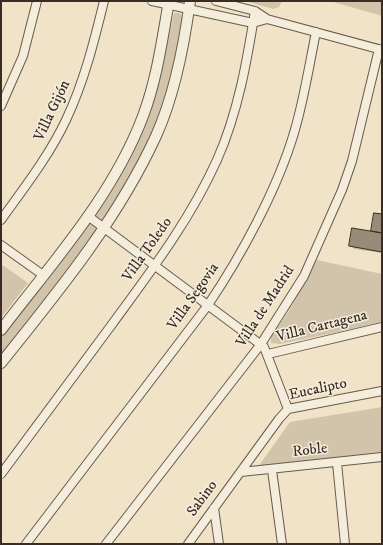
<!DOCTYPE html>
<html>
<head>
<meta charset="utf-8">
<style>
	body { margin:0 }
	#map { position:relative; width:383px; height:545px; overflow:hidden; background:#f0e3c7; font-family:"IM FELL DW Pica",serif }
	canvas { display:block }
	.frame { position:absolute; inset:0; border:2px solid #382c24; pointer-events:none }
</style>
</head>
<body>
<div id="map">
<canvas width="383" height="545"></canvas>
<div class="frame"></div>
</div>
<script>
const c = document.querySelector('canvas').getContext('2d');
c.lineJoin = 'round';
function fill(path, color) { c.fillStyle = color; c.fill(path, 'evenodd'); }
function trace(path, color, width, dash) { c.strokeStyle = color; c.lineWidth = width; c.lineCap = dash ? 'butt' : 'round'; c.setLineDash(dash || []); c.stroke(path); }
function drawText(font, color, halo, rows, align = 'center') {
  c.font = font + ' "IM FELL DW Pica",serif'; c.lineWidth = 3; c.setLineDash([]); c.textBaseline = 'middle'; c.strokeStyle = halo; c.fillStyle = color; for (const [text, x, y, turn = 0] of rows) {
    c.save(); c.translate(x, y); c.rotate((+turn || 0) * Math.PI / 180); c.textAlign = isNaN(turn) ? turn : align; if (halo) c.strokeText(text, 0, 0); c.fillText(text, 0, 0); c.restore();
  }
}
fill(new Path2D(`
	M245 1H282L279 7 273 9Z
	M330 1H382V16Z
	M174 13H179L183 16C176 51 170 86 158 119 127 205 56 283 1 355V338L68 251 148 115 159 82Z
	M317 260 382 274V323L280 344 271 343V337L287 314Z
	M1 264 28 283 1 318Z
	M382 407V453L258 467 290 422Z`), '#d1c4ab');
fill(new Path2D(`
	M375 214 382 215V253L355 249 350 246 372 232Z`), '#0003');
const building = new Path2D(`
	M374 213 382 214V233L371 231Z
	M352 228 382 233V252L349 246Z`);
fill(building, '#988b79');
trace(building, '#382c24', 1);
const minor = new Path2D(`
	M152 1 253 23 267 19
	M216 1 255 11 267 19 382 50
	M1 106 23 56 37 1
	M88 216 264 347 288 409
	M1 220C24 188 49 156 66 120 84 82 94 42 104 1
	M1 245 43 275
	M268 354 382 327
	M337 463 345 544
	M272 470 282 544
	M241 472 382 457
	M1 474C38 424 75 374 113 323 151 271 190 220 217 160 238 113 247 61 255 11
	M214 508 219 544
	M26 544 208 305C241 256 277 190 294 133 304 100 309 66 316 32
	M106 544 261 344 304 276 342 190 352 161 379 49
	M188 544 279 419 288 409 382 391`);
const tertiary = new Path2D(`
	M1 330C52 263 113 196 143 116 157 79 162 40 169 1
	M1 363C58 292 118 219 156 136 175 94 184 46 190 1`);
trace(minor, '#665a4d', 10);
trace(tertiary, '#665a4d', 12);
trace(minor, '#f5eddb', 8);
trace(tertiary, '#f5eddb', 10);
drawText('15px', '#382c24', '#f5eddb', [
	["Villa Gijón",53,111,-65],
	["Villa Toledo",148,250,-55],
	["Villa Segovia",194,297,-55],
	["Villa de Madrid",266,307,-57],
	["Villa Cartagena",322,327,-14],
	["Eucalipto",318,390,-12],
	["Roble",310,451,-6],
	["Sabino",203,499,-54]
]);
</script>
</body>
</html>
